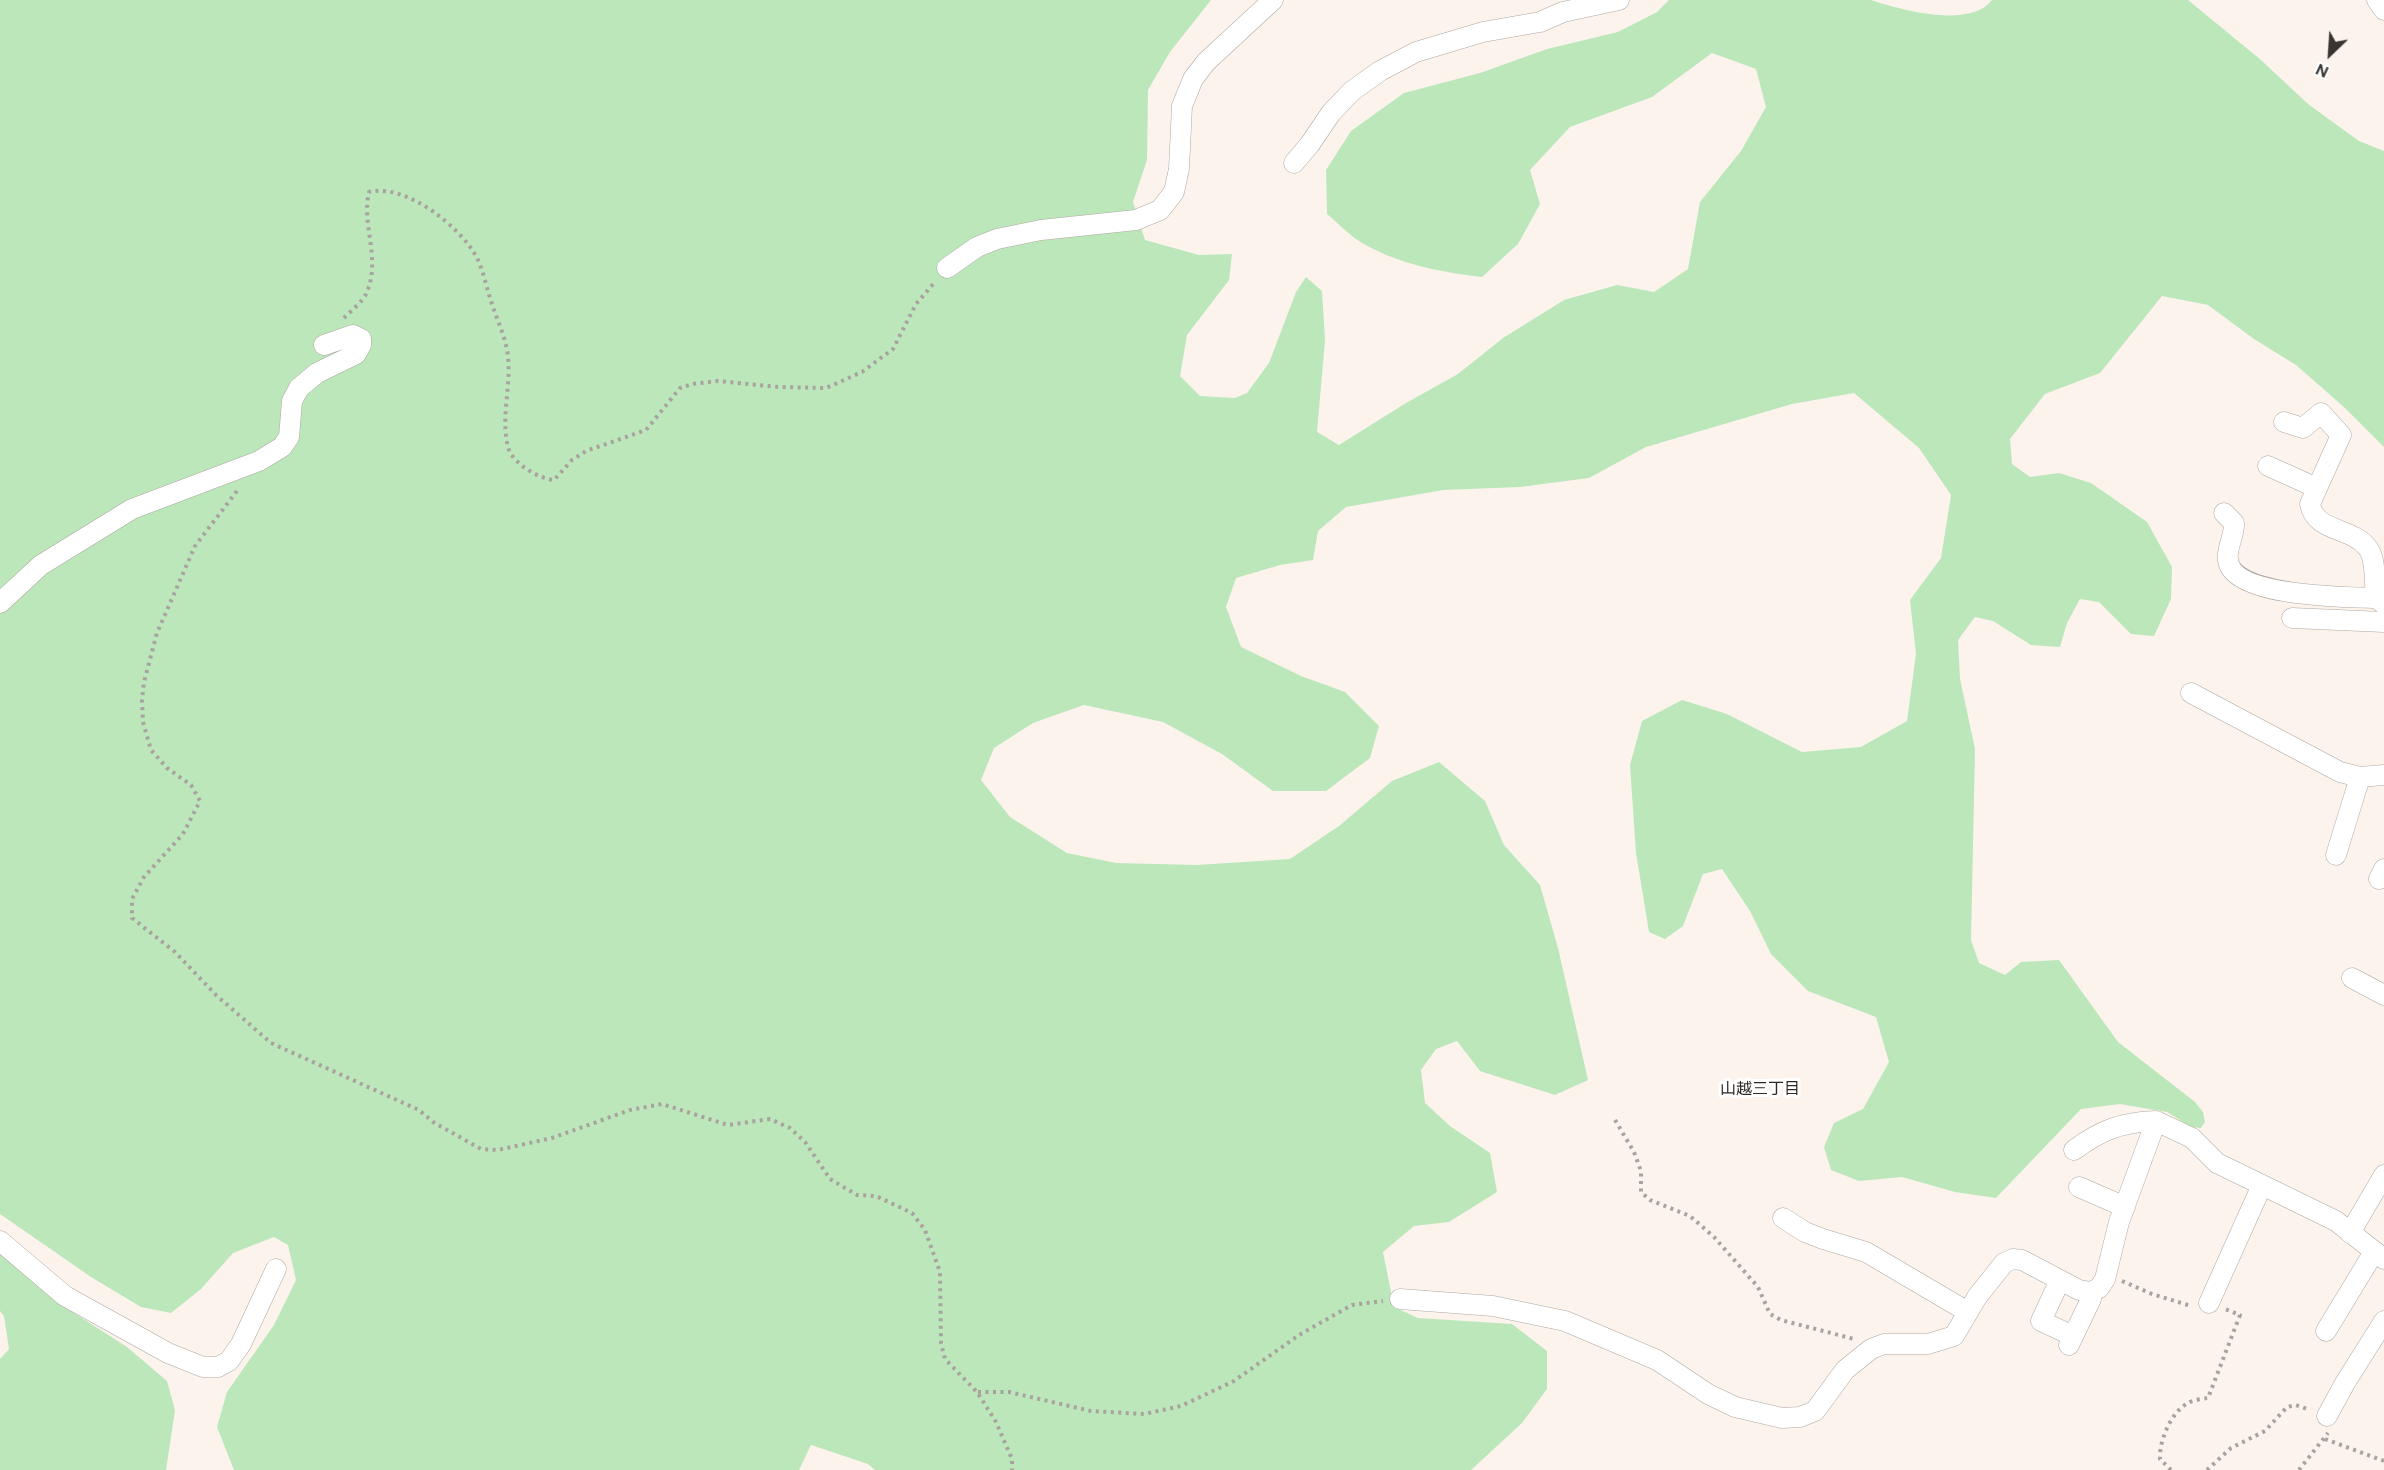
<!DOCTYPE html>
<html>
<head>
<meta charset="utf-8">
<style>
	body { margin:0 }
	#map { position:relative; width:2384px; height:1470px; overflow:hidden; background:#fcf3ed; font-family:"DM Sans",sans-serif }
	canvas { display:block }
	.north { position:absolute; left:2300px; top:24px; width:60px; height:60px; -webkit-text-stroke:4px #fff; paint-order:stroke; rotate:205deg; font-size:16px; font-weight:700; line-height:24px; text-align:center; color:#373432 }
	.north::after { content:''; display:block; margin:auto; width:21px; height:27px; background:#373432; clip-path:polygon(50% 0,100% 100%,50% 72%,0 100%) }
</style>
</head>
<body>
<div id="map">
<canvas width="2384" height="1470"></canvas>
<div class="north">N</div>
</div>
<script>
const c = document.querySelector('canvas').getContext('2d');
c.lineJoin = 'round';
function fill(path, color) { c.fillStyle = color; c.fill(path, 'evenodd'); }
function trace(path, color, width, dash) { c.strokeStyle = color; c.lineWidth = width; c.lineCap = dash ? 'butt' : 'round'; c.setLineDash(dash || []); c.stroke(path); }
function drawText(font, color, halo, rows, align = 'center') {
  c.font = font + ' "DM Sans","Noto Sans JP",sans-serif'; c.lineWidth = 6; c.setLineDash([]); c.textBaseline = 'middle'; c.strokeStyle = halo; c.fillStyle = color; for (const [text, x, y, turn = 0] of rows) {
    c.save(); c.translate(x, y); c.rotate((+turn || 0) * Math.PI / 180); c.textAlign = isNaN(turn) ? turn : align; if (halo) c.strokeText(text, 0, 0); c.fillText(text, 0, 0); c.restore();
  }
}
fill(new Path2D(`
	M0 0H1211L1170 52 1148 90 1147 160 1133 202 1145 240 1199 255 1232 254 1229 280 1187 335 1180 376 1200 396 1235 398 1247 393 1269 363 1296 292 1306 277 1322 291 1325 340 1317 432 1339 445 1406 403 1458 374 1503 338 1564 300 1617 285 1654 292 1688 269 1700 202 1741 151 1766 107 1756 69 1712 53 1652 97 1570 127 1530 170 1540 204 1518 244 1482 277C1439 272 1397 264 1359 241 1348 234 1338 223 1327 214L1326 170 1351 131 1404 93 1480 73 1547 49 1618 32 1657 12 1669 0H1871C1901 10 1970 29 1992 0H2188L2261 60 2308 104 2359 141 2384 151V447L2345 408 2296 365 2254 339 2208 305 2162 296 2100 373 2045 394 2010 439 2012 464 2030 477 2059 473 2091 483 2147 522 2172 567 2171 599 2154 636 2131 634 2099 602 2080 599 2067 623 2060 647 2031 645 1993 621 1975 617 1958 640 1960 679 1975 749 1971 940 1979 963 2005 975 2021 962 2059 960 2118 1042 2195 1102 2203 1112 2205 1122 2201 1128 2191 1127 2167 1112 2120 1104 2081 1109 1996 1198 1955 1192 1902 1177 1859 1181 1831 1170 1824 1147 1834 1123 1863 1109 1889 1062 1876 1017 1808 991 1771 954 1750 911 1722 869 1703 874 1683 926 1665 939 1649 932 1636 853 1630 765 1642 721 1682 700 1727 714 1802 752 1861 747 1907 721 1916 654 1910 600 1941 558 1951 495 1919 448 1854 393 1792 404 1646 447 1589 478 1520 487 1443 490 1346 507 1318 531 1313 560 1280 565 1236 578 1226 607 1241 647 1301 676 1345 692 1379 726 1370 758 1326 791H1273L1222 754 1163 722 1084 705 1033 723 994 748 981 780 1010 817 1067 853 1116 863 1197 865 1290 859 1339 826 1392 781 1439 762 1485 801 1504 845 1540 885 1558 948 1588 1080 1555 1095 1480 1071 1457 1041 1436 1049 1421 1070 1425 1103 1450 1126 1490 1153 1497 1192 1449 1222 1414 1226 1383 1252 1394 1307 1418 1318 1512 1324 1547 1351V1389L1522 1423 1471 1470H875L868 1464 811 1445 799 1470H234L217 1427 227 1392 274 1325 296 1280 288 1245 274 1237 233 1253 201 1289 171 1313 141 1307 91 1277 0 1214Z
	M0 1250 60 1304 127 1347 167 1381 175 1410 166 1470H0V1359L9 1349 4 1316 0 1311Z`), '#bce7bb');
const minor = new Path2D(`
	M2377 0 2384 10
	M1294 163 1310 144 1331 113 1352 91 1380 71 1416 52 1483 32 1540 22 1563 12 1619 0
	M947 268 977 247 997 239 1041 230 1136 220 1160 210 1174 192 1179 169 1182 106 1193 79 1206 62 1273 0
	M2284 422 2303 428 2321 413 2341 435 2310 504C2315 532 2351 527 2367 547 2377 558 2374 584 2376 598
	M2268 466 2317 488
	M2224 513 2234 523C2235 535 2226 548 2228 560 2232 597 2347 597 2376 598L2384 604
	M0 603 41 565 132 509 259 461 282 447 289 437 292 401 299 388 317 373 356 354 361 345V339L353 335 324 345
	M2292 618 2384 622
	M2191 693 2340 772 2360 777 2384 775
	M2336 855 2360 777
	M2379 879 2384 869
	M2352 978 2384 995
	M2074 1150C2101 1130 2122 1122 2156 1121
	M2079 1187 2125 1207
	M1783 1218 1805 1232 1823 1239 1866 1252 1968 1312
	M2350 1233 2384 1175
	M0 1241 65 1296 168 1353 203 1367H218L229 1361 241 1344 276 1269
	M2060 1280 2041 1321 2073 1336
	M1400 1299 1493 1306 1565 1321 1657 1360 1708 1394 1735 1407 1782 1418 1800 1417 1815 1411 1845 1370 1871 1349 1884 1344H1928L1954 1336 1977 1297 2004 1263 2013 1259 2022 1260 2079 1290 2091 1292 2099 1288 2105 1279 2119 1222 2156 1121 2192 1138 2217 1163 2336 1221 2384 1259
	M2209 1303 2262 1185
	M2326 1331 2374 1252
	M2069 1345 2091 1299V1292
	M2327 1416 2345 1383 2384 1321`);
trace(minor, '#afa7a2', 21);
trace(new Path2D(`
	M344 318C351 311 362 302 366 294 382 260 361 226 369 192 406 183 461 227 477 258 483 270 486 285 490 298 495 315 504 333 507 350 513 382 500 415 508 447 512 463 539 479 554 480L572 460 586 451 646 430 680 388 692 384 718 381 779 387 826 388 862 372 893 349 916 304 935 282
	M237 491 195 546 157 633 144 682 142 700 143 722 151 750 167 768 191 785 200 801 183 834 144 877 132 899V918L175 952 216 995 271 1043 419 1110 433 1122 481 1149 498 1150 552 1138 630 1110 662 1104 728 1125 770 1119 790 1128 805 1142 830 1179 857 1195 876 1196 912 1213 925 1230 940 1272 941 1343 945 1359 977 1392 996 1422 1012 1459V1470
	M1615 1120 1634 1152 1641 1171V1192L1650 1200 1690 1216 1714 1237 1758 1287 1770 1314 1781 1320 1854 1339
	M2122 1281 2152 1294 2191 1306
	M978 1392H1009L1091 1411 1144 1414 1181 1406 1234 1381 1299 1335 1352 1305 1383 1301
	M2325 1439 2384 1461
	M2171 1470 2160 1459C2159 1441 2171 1412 2188 1403 2193 1400 2202 1399 2208 1398L2240 1315 2225 1309
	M2207 1470 2231 1448 2265 1431 2287 1407 2296 1405 2310 1410
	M2299 1470 2328 1433`), '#a9a29e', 4, [3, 4.5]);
trace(minor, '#fff', 20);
drawText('16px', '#2f2925', '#fff', [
	["山越三丁目",1760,1090]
]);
</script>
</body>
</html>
